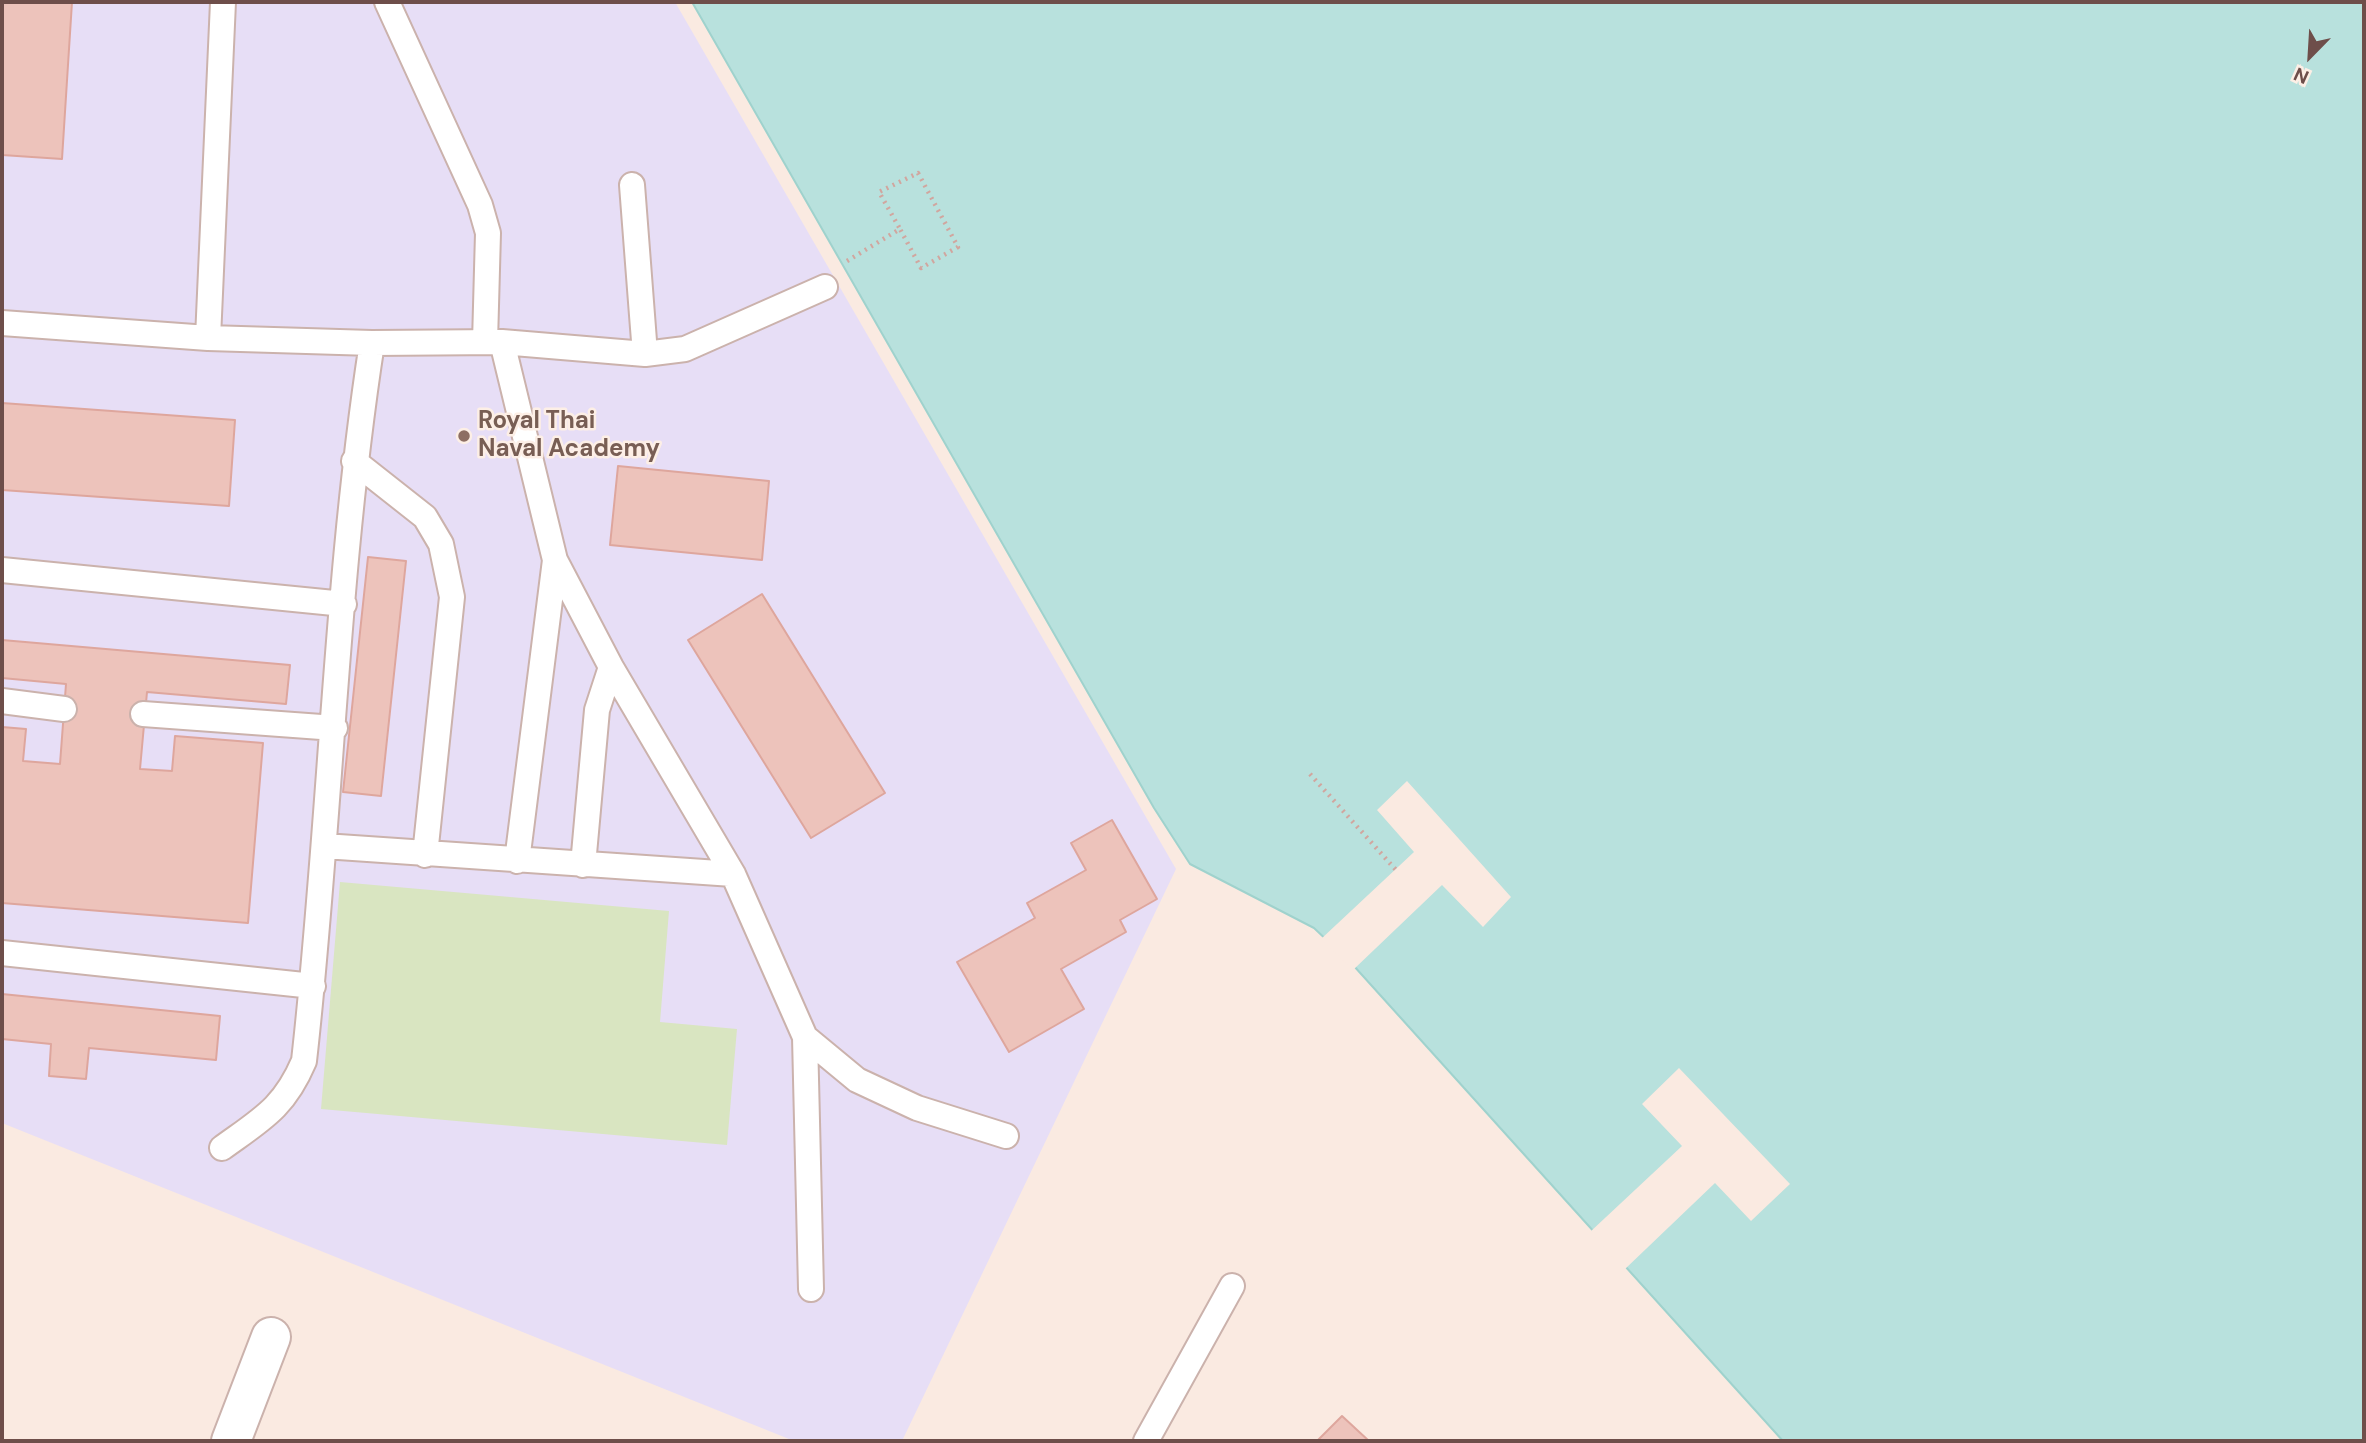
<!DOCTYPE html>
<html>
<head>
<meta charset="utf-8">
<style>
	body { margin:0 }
	#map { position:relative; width:2366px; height:1443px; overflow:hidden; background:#faeae1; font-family:"DM Sans",sans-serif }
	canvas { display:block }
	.frame { position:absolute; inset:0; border:4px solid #6e4e4a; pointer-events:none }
	.north { position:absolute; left:2275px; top:21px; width:70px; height:70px; -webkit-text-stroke:5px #fdefe6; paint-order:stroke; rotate:204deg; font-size:19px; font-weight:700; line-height:28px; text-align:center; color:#6e4e4a }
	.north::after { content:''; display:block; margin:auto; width:24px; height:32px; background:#6e4e4a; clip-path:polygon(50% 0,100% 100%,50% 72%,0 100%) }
</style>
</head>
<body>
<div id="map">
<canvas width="2366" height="1443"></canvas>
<div class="frame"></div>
<div class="north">N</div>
</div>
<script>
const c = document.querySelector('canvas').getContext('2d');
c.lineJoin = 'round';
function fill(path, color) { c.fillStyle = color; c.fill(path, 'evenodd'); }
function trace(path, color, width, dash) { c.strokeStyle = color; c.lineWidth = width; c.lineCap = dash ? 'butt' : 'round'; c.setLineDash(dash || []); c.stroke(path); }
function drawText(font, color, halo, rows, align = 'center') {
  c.font = font + ' "DM Sans",sans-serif'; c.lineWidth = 5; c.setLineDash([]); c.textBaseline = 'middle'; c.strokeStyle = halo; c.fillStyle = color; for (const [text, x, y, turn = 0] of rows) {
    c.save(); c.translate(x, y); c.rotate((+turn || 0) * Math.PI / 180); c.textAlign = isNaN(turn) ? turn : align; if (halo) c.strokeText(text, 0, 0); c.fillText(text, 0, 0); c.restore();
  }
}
fill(new Path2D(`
	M2 2H675L1176 869 902 1441H794L2 1123Z`), '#e7def6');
fill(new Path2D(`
	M340 882 669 911 660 1022 737 1029 727 1145 321 1109Z`), '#d9e5c1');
const water = new Path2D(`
	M692 2H2364V1441H1783L1353 965 1314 928 1190 864 1154 808Z`);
fill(water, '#b8e1dd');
trace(water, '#9fd2cd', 2);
fill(new Path2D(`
	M1407 781 1511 897 1483 927 1442 885 1353 970 1321 939 1414 852 1377 810Z
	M1679 1068 1790 1184 1751 1221 1715 1183 1624 1270 1590 1232 1682 1146 1642 1104Z`), '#faeae1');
const building = new Path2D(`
	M2 2H72L62 159 2 155Z
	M2 403 235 420 229 506 2 490Z
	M618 466 769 481 762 560 610 545Z
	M368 557 406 561 381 796 343 792Z
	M762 594 885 793 811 838 688 640Z
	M2 640 290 665 286 704 147 692 140 769 172 771 175 736 263 743 248 923 2 903V727L26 729 23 761 60 764 66 684 2 678Z
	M1112 820 1157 899 1120 920 1126 932 1061 969 1084 1009 1009 1052 957 962 1035 918 1027 903 1086 870 1071 843Z
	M2 994 220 1016 216 1060 89 1048 86 1079 49 1076 51 1044 2 1039Z
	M1342 1416 1369 1441H1317Z`);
fill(building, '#edc3bb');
trace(building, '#dea69d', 2);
const lane = new Path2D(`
	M387 2 480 205 488 233 485 342
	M632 185 645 354
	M2 323 208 338 372 343 502 342 645 354 685 349 825 287
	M208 338 223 2
	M502 342 555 560 517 861
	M354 461 425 517 441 544 452 597 425 855
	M555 560 611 667 733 874 805 1037 857 1080 917 1108 1006 1136
	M2 570 344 604
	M2 701 64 709
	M143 714 335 728
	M324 846 733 874
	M583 865 597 710 611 667
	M2 953 313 986
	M805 1037 811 1289
	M222 1148C262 1119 284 1108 304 1061 331 822 335 581 372 343
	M1146 1441 1232 1286`);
const street = new Path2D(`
	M231 1441 271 1337`);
trace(lane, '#cbb2ac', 28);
trace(street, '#cbb2ac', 42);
trace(new Path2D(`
	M847 261 900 229 921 268 958 247 918 173 879 192 900 229
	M1310 774 1396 870`), '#d1a69f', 4.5, [2, 5]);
trace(lane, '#fff', 24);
trace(street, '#fff', 38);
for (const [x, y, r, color] of [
	[464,436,7,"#8d6e63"]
]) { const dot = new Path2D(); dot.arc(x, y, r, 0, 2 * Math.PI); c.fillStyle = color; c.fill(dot); trace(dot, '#fdefe6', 2.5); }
drawText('bold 24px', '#785e54', '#fdefe6', [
	["Royal Thai",478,422],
	["Naval Academy",478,450]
], 'left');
</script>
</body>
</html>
